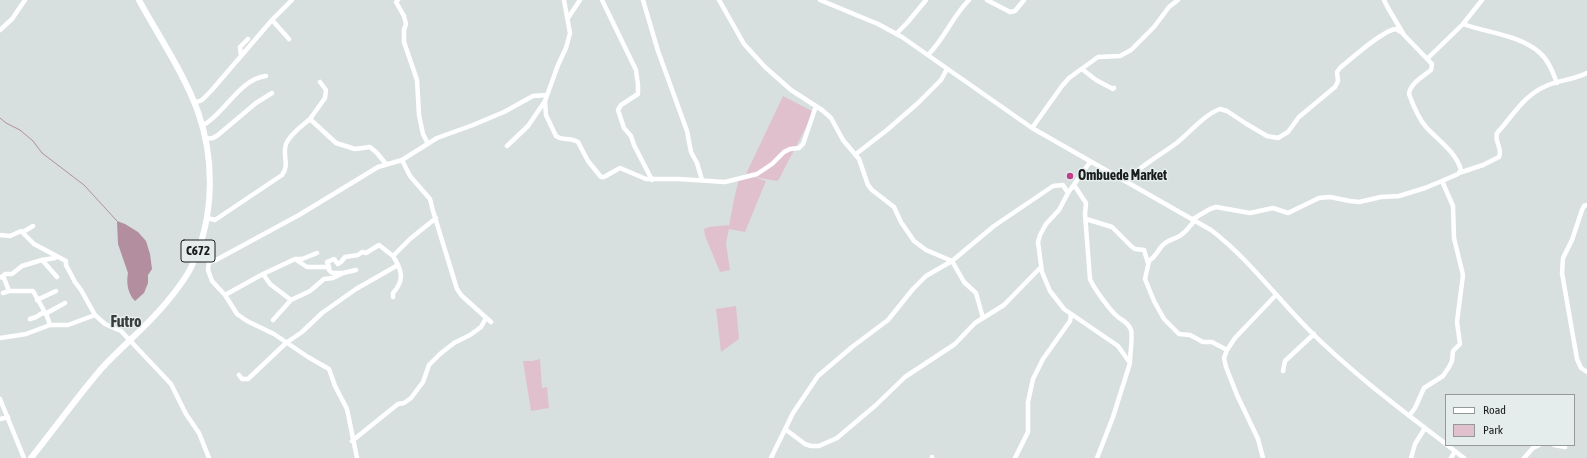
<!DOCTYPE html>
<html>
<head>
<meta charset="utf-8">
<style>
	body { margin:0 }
	#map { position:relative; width:1587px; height:458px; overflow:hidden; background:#d7e0df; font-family:"Asap Condensed",sans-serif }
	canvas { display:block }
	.legend { position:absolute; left:1445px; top:394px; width:130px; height:52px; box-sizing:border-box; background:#e4edec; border:1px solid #939a99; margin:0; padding:5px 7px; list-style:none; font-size:12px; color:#1a1d1d }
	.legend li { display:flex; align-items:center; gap:8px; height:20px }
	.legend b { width:20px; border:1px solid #939a99 }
</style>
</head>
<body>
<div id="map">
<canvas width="1587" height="458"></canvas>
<ul class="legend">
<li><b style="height:5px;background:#fff"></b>Road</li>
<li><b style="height:11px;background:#e1c0ce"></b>Park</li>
</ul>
</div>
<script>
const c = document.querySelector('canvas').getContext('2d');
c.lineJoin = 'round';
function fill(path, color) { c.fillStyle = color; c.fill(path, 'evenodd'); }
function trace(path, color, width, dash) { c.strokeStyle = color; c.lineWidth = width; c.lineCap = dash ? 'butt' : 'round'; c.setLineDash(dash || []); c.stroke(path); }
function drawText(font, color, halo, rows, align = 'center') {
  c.font = font + ' "Asap Condensed",sans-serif'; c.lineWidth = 3; c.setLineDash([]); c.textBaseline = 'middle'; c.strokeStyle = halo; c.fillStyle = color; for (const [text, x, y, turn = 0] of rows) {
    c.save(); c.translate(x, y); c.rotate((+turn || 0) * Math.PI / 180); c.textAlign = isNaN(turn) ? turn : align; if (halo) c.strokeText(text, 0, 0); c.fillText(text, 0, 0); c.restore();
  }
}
fill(new Path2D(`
	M783 96 814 112 779 179 777 181 754 177 766 181 745 232 729 229 726 243 730 270 720 272 705 236 704 229 709 227 728 225 729 226 734 199 739 179 747 175 746 174Z
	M736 306 739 339 721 352 716 309Z
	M540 359 542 388 547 387 549 408 531 411 523 361H532Z`), '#e1c0ce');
fill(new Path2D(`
	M117 221 125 224 138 232 146 241 150 254 152 269 148 275V283L144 293 135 301C128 294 126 283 128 273L118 244Z`), '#b28e9e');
trace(new Path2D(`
	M0 118 6 123 20 130 33 141 42 153 84 185 117 221`), '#b28e9e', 1);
trace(new Path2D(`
	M398 0 396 2 404 16 406 24 404 30V42L417 80 419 115 423 134 428 144
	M602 0 636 70 638 85V94L621 105 618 110 624 128 631 136 634 145 652 180
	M643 0 658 51 687 131 691 152 697 163 702 180
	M719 0 744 44 765 67 791 90 822 110 831 118 843 140 859 159 868 185 872 190 894 207 901 222 914 241 926 250 952 261 964 282 976 293 983 318
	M820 0 878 24 902 37 1032 128 1211 230C1248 258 1276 297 1309 330 1351 372 1399 408 1446 444
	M987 0 1010 12 1015 11 1024 0
	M1384 0 1388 8 1404 35 1432 64 1431 70C1424 76 1410 83 1409 94 1413 105 1418 118 1426 127 1438 140 1456 152 1461 170L1458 174 1442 181 1453 206 1454 238 1463 275 1457 322 1460 344 1453 351 1452 361 1449 367 1443 376 1424 388 1415 408 1409 416
	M568 18 580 0
	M272 20 292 0
	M1463 24C1488 33 1520 35 1540 53 1549 61 1553 73 1557 83
	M0 30 12 19 25 0
	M896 34 907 23 926 0
	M928 55C945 38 952 17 969 0
	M241 56 240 47 248 39
	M1427 59 1463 24 1482 0
	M1082 69 1096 80 1113 89 1114 88
	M545 101 546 115 556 136C562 141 571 137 578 142L588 161 601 177H604L620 168 646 179H678L725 182 757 174 772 164 784 152 790 149 799 148 803 144 816 106
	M194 103 202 100 211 91 272 20 289 39
	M310 119 325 98 326 90 320 82
	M202 126C225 114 239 79 266 76
	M1032 128 1062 86 1069 78 1098 57 1120 56 1131 50 1154 27 1169 7 1178 0
	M205 139 213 138 218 135 256 103 272 93
	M507 146 528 126 545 101 558 65 566 48 570 33 564 0
	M856 154 887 130 918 103 941 80 947 69
	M402 160 410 176 430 199 433 211 457 289 462 296 491 322
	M1090 162 1068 193 1059 210 1046 224 1040 235 1038 242 1042 272 1050 291 1064 309 1118 346 1130 363 1113 417 1097 458
	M1459 173 1483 165 1499 157C1503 148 1494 142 1497 133 1512 117 1524 95 1546 86 1559 80 1573 80 1587 73
	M1126 181C1141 165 1161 155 1178 142 1191 131 1204 115 1220 109L1227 111 1245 123 1267 136 1278 138 1288 132 1299 117 1335 87 1338 81 1337 72 1340 68C1351 59 1383 30 1396 29L1401 32
	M1074 185 1086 203 1085 214 1090 279C1093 287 1111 312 1118 317 1123 321 1128 322 1131 330 1133 337 1130 353 1130 361
	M1587 205 1584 206 1582 210 1572 240 1563 258 1562 273 1577 359 1581 368 1587 372
	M207 218 215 220 282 175C290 165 282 155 286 144 290 134 302 126 310 119L336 143 355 149 370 147 377 153 386 164
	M1086 219 1112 227 1131 246 1135 249 1144 250 1148 263
	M1193 219 1210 209 1216 207 1250 213 1273 208 1288 213 1319 198 1330 197 1350 201 1359 202 1381 197 1399 196 1425 188 1442 181
	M1195 220C1191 225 1186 232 1181 235 1176 239 1169 239 1164 244 1157 250 1158 255 1149 261L1145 279 1154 301 1164 319 1179 334 1190 335 1203 342H1212L1227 350
	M23 232 33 226
	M0 235 10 236 21 231 34 244 66 261V265L75 282 81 290 95 315 105 324 121 331 171 384 186 414 199 433 209 458
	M198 250C204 252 210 256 209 262L216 260 299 215 378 167 402 160 437 138 473 125 504 112 533 96 547 95
	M317 253 302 259H295L307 267H329L327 262 334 259 338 264 341 262 345 257 358 255 362 252 366 253 379 245 393 256 410 239 436 218
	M393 256C402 270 405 280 393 293V297
	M295 259 263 274 270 284 291 300 310 291 324 279 333 278 343 273H332L329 270V267
	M42 260 57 277
	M209 262 208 270 212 281 225 295 237 314 247 321 274 334 308 357 329 369 335 386 347 409 357 458
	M343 273 356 270
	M0 277 4 278 9 291
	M2 277 5 274H12L22 266 42 260 55 258
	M3 293 9 291H33L47 316 50 325
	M225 295 263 274
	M37 300 56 291
	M45 314 65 303
	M30 319 36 317 44 312
	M273 320 291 300
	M0 338 26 334 50 325H68L95 315
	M1283 371 1285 361 1314 334
	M239 375 242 379H248L286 343 302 332 322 313 356 289 398 265
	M0 399 24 458
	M0 419 8 417
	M785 429 805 444 811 446H819L837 438 876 405 905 377 955 344 975 323 1004 305 1041 267
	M352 441 398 404 404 403 411 398 423 382 429 365 440 354 454 343 470 335 477 330 481 327 486 318
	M1447 445 1464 458
	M1554 445 1565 447
	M932 457V458
	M771 458 793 413 818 376 852 347 888 320 913 289 926 276 952 261 994 226 1053 186 1063 185 1068 193
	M1015 458 1028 432V402L1033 379 1043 359 1070 321 1071 316 1070 313
	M1263 458 1258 439 1237 395 1226 367 1224 358 1227 350 1235 338 1276 295
	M1411 458 1415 444 1425 428
	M1451 458 1455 451
	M1524 458 1533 448 1539 445`), '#fff', 4.5);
trace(new Path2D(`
	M31 458C55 428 77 397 102 368 124 344 150 324 170 298 178 288 188 276 193 263 214 217 215 160 198 112 184 73 159 37 139 0`), '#fff', 6);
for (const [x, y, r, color] of [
	[1070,176,4,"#c03e85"]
]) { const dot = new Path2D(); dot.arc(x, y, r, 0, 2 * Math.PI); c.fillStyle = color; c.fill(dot); trace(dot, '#e4edec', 1.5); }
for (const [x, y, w] of [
	[198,251,34]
]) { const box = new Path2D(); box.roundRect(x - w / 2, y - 11, w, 22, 3); c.fillStyle = '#e4edec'; c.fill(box); trace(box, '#1a1d1d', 1); }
drawText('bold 13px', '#1a1d1d', null, [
	["C672",198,251]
]);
drawText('bold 14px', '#1a1d1d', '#e4edec', [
	["Ombuede Market",1078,176]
], 'left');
drawText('bold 16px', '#373e3d', '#e4edec', [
	["Futro",126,322]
]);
</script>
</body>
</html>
